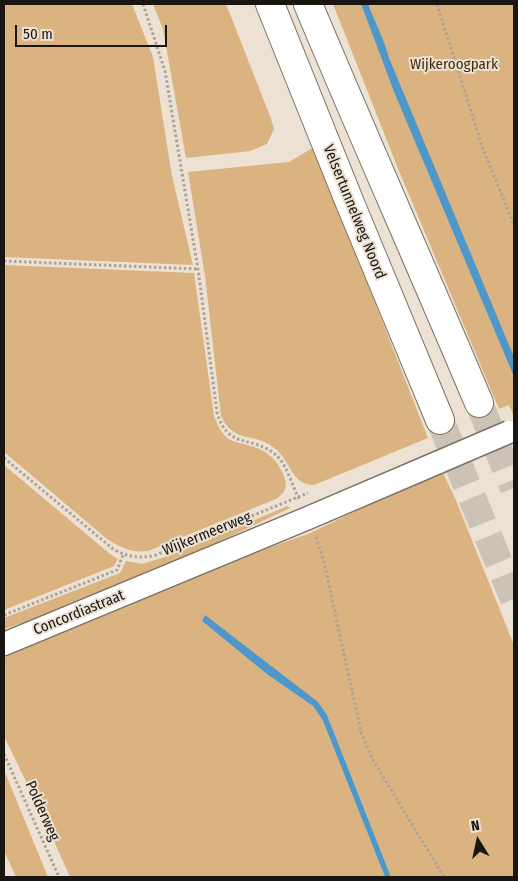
<!DOCTYPE html>
<html>
<head>
<meta charset="utf-8">
<style>
	body { margin:0 }
	#map { position:relative; width:518px; height:881px; overflow:hidden; background:#ece1d3; font-family:"Fira Sans Condensed",sans-serif }
	canvas { display:block }
	.frame { position:absolute; inset:0; border:5px solid #191510; pointer-events:none }
	.north { position:absolute; left:453px; top:816px; width:50px; height:50px; -webkit-text-stroke:4px #ece1d3; paint-order:stroke; rotate:350deg; font-size:14px; font-weight:700; line-height:20px; text-align:center; color:#191510 }
	.north::after { content:''; display:block; margin:auto; width:18px; height:22px; background:#191510; clip-path:polygon(50% 0,100% 100%,50% 72%,0 100%) }
	.scale { position:absolute; left:15px; top:25px; width:152px; height:22px; box-sizing:border-box; border:2px solid #191510; border-top:0; padding-left:6px; font-size:15px; line-height:18px; white-space:nowrap; color:#191510; -webkit-text-stroke:4px #ece1d3; paint-order:stroke }
</style>
</head>
<body>
<div id="map">
<canvas width="518" height="881"></canvas>
<div class="frame"></div>
<div class="north">N</div>
<div class="scale">50 m</div>
</div>
<script>
const c = document.querySelector('canvas').getContext('2d');
c.lineJoin = 'round';
function fill(path, color) { c.fillStyle = color; c.fill(path, 'evenodd'); }
function trace(path, color, width, dash) { c.strokeStyle = color; c.lineWidth = width; c.lineCap = dash ? 'butt' : 'round'; c.setLineDash(dash || []); c.stroke(path); }
function drawText(font, color, halo, rows, align = 'center') {
  c.font = font + ' "Fira Sans Condensed",sans-serif'; c.lineWidth = 4; c.setLineDash([]); c.textBaseline = 'middle'; c.strokeStyle = halo; c.fillStyle = color; for (const [text, x, y, turn = 0] of rows) {
    c.save(); c.translate(x, y); c.rotate((+turn || 0) * Math.PI / 180); c.textAlign = isNaN(turn) ? turn : align; if (halo) c.strokeText(text, 0, 0); c.fillText(text, 0, 0); c.restore();
  }
}
fill(new Path2D(`
	M4 4H132L153 57 172 176 193 265 4 257Z
	M153 4H226L270 116 274 129 267 144 250 151 186 158 163 29Z
	M333 4H361L394 92 514 377V417L509 405 499 409 399 171Z
	M364 4H514V362Z
	M314 147 428 438 314 485C290 485 291 459 273 447 253 432 234 444 221 416L205 276 188 172 289 162Z
	M4 265 194 273 214 416C218 425 221 434 229 439 234 442 241 443 247 445 266 449 277 459 284 476 288 487 285 493 276 499L148 551C132 553 121 548 107 539L4 452Z
	M4 465 110 554 118 559 114 566 4 610Z
	M443 473 455 498 514 645V876L391 877 327 715 205 616 202 621 268 675 313 706 323 721 385 877H70L46 823 4 736V657L73 626 230 561 308 534 387 496Z
	M288 506 290 508 208 547 32 620 4 629V618L120 573 126 561 142 564 162 558Z
	M4 770 48 877H16L4 851Z`), '#dbb380');
fill(new Path2D(`
	M361 4H368C375 22 384 39 389 58L514 357V377L394 92Z
	M205 615 318 702 327 715 391 877H385L323 721 313 706 268 675 202 621Z`), '#4f96c9');
trace(new Path2D(`
	M479 403 514 488
	M440 420 514 599`), '#ccc2b6', 28, [28, 14]);
const tertiary = new Path2D(`
	M4 644 308 518 439 462`);
const motorway = new Path2D(`
	M270 4 350 203 440 420
	M308 4C364 138 423 270 479 403`);
trace(tertiary, '#7b7265', 25);
trace(motorway, '#7b7265', 30);
trace(new Path2D(`
	M143 4 165 71 198 269 217 412C228 451 252 434 276 455 287 465 292 485 299 499
	M437 4 483 149 514 225
	M4 261 198 269
	M4 458 113 549C127 557 140 559 156 555L308 493
	M316 537 324 562 361 732 373 760 444 877
	M4 615 117 570 123 555
	M4 754 59 877`), '#aca398', 3, [2.5, 2.5]);
trace(tertiary, '#fff', 22);
trace(motorway, '#fff', 28);
const tertiaryBridge = new Path2D(`
	M439 462 509 432`);
trace(tertiaryBridge, '#7b7265', 25, []);
trace(tertiaryBridge, '#fff', 22);
drawText('15px', '#412c0e', '#ece1d3', [
	["Wijkeroogpark",454,65]
]);
drawText('15px', '#191510', '#ece1d3', [
	["Velsertunnelweg Noord",354,212,68],
	["Wijkermeerweg",207,534,-22],
	["Concordiastraat",79,613,-22],
	["Polderweg",42,811,66]
]);
</script>
</body>
</html>
